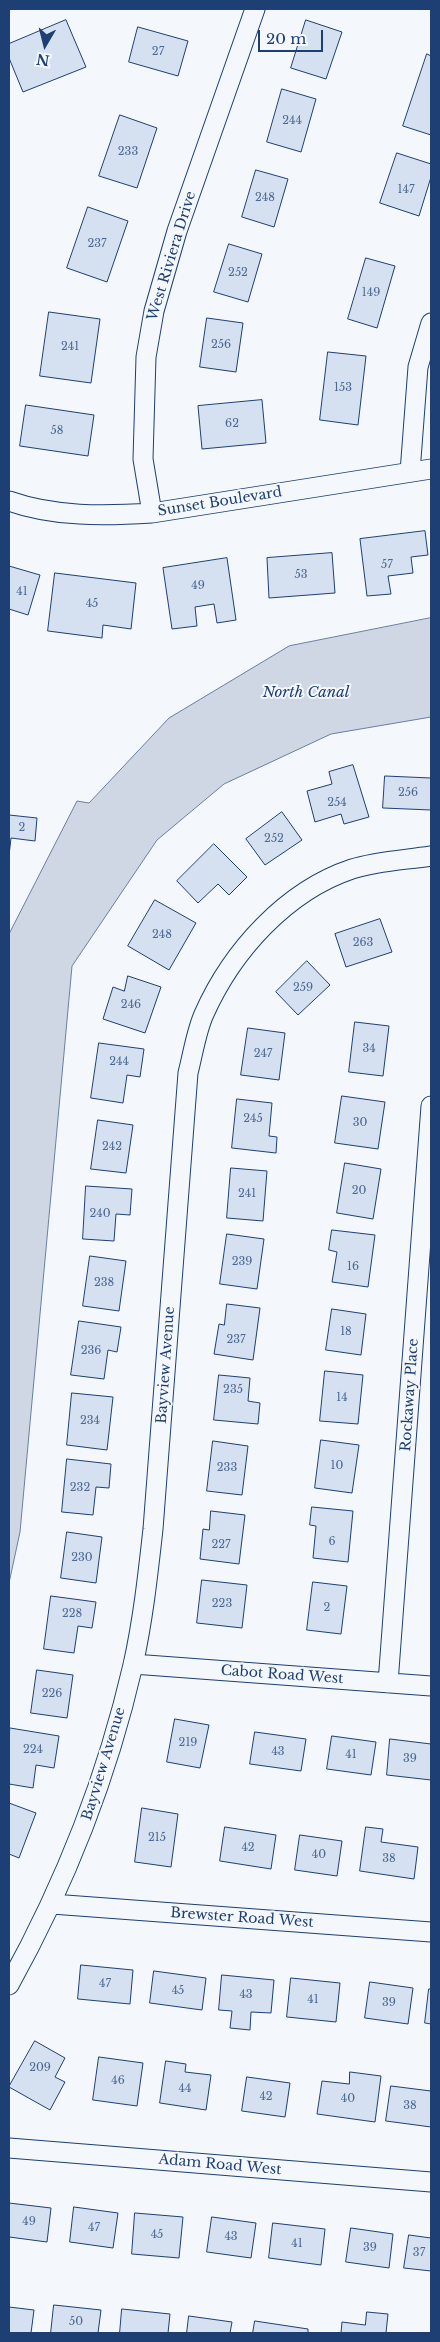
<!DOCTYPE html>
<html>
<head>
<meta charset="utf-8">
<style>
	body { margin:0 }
	#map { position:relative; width:440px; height:2342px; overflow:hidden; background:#f4f7fb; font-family:"Libre Baskerville",serif }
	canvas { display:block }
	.frame { position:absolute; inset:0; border:10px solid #1d3f73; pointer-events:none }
	.north { position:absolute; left:20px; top:20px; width:50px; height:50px; -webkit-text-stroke:4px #f4f7fb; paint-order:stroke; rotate:188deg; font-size:14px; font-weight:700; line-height:20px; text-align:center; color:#1d3f73 }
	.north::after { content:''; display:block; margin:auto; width:18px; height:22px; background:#1d3f73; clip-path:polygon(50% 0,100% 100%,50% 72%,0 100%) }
	.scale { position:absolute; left:258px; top:30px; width:65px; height:22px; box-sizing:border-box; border:2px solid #1d3f73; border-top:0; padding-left:6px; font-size:15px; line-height:18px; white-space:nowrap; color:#1d3f73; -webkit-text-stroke:4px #f4f7fb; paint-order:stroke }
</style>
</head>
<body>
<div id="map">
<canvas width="440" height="2342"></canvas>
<div class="frame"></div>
<div class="north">N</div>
<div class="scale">20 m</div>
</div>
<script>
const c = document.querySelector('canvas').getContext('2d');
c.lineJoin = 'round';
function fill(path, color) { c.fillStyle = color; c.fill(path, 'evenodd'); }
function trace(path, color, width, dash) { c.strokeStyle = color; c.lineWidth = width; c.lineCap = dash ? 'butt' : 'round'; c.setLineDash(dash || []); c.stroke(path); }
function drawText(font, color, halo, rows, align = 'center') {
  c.font = font + ' "Libre Baskerville",serif'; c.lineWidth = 4; c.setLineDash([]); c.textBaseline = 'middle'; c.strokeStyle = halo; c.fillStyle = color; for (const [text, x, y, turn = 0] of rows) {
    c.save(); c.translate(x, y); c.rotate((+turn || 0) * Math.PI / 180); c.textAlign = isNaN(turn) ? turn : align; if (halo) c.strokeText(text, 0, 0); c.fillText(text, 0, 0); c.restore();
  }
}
const water = new Path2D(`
	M431 618V717L331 734 224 784 157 840 72 966 20 1532 9 1583V934L77 801 89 803 169 718 289 646Z`);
fill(water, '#cfd7e4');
trace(water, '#687fa3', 1);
const building = new Path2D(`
	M66 20 86 67 23 92 9 58V44Z
	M306 20 342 32 326 79 291 68Z
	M138 27 188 41 178 76 129 62Z
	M427 54 431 56V135L403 126Z
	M282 89 316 99 301 152 267 142Z
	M120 115 157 128 137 188 99 176Z
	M397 153 431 164V177L419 216 380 203Z
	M256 170 288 179 274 227 242 217Z
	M88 207 128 221 107 282 67 268Z
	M229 244 262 254 248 302 214 292Z
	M366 258 395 266 377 328 348 319Z
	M49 312 100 319 91 383 40 376Z
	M207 318 243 323 236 372 200 367Z
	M328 352 366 356 358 425 320 420Z
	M262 400 266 443 202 449 198 406Z
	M26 405 94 415 88 456 20 446Z
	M425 531 428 555 411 557 413 573 388 576 391 594 367 596 360 539Z
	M332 553 335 593 269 598 267 558Z
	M227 558 236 620 217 623 214 604 195 607 197 626 172 629 163 568Z
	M9 566 40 575 28 615 9 609Z
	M55 573 136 583 131 629 103 625 102 638 48 631Z
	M353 765 369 817 344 824 341 814 315 822 307 791 332 784 329 772Z
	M385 776 431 778V810L383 808Z
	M282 812 302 840 265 865 246 839Z
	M9 815 37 818 35 841 11 838 9 856Z
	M214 844 247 877 229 895 218 884 198 903 177 881Z
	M155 900 196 923 169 970 128 946Z
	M380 919 392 952 346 967 335 934Z
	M307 961 330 985 298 1015 276 992Z
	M128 976 161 987 145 1033 103 1019 113 987 124 991Z
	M355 1022 389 1026 383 1076 349 1072Z
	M248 1028 285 1033 279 1080 241 1075Z
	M99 1043 144 1049 140 1077 127 1075 123 1103 91 1098Z
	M342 1096 385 1102 378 1149 335 1143Z
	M237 1099 272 1103 269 1136 277 1137 276 1153 232 1148Z
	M98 1120 133 1125 126 1173 91 1169Z
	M345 1163 381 1169 373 1219 337 1213Z
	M231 1168 267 1171 263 1221 227 1218Z
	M86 1186 132 1189 130 1215 116 1214 114 1241 83 1239Z
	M332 1230 375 1235 368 1287 332 1282 337 1252 329 1250Z
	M227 1234 264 1239 257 1289 220 1284Z
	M90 1256 126 1261 119 1311 83 1306Z
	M227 1304 260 1308 253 1360 214 1354 219 1324 224 1325Z
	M332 1309 366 1314 361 1355 326 1350Z
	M79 1321 121 1327 117 1352 108 1350 104 1379 71 1375Z
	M325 1371 363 1375 358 1424 320 1421Z
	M219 1375 250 1378 248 1401 260 1403 258 1424 214 1420Z
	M72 1393 113 1397 107 1450 67 1445Z
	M321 1440 359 1445 352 1493 315 1488Z
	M213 1441 248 1446 242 1495 207 1491Z
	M67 1459 111 1464 109 1488 96 1487 93 1515 62 1512Z
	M312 1507 353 1511 348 1562 313 1558 316 1526 310 1525Z
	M211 1511 245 1515 239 1564 200 1559 203 1529 209 1530Z
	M67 1532 102 1537 96 1583 61 1578Z
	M202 1580 247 1585 242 1628 197 1623Z
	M313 1582 347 1586 341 1634 307 1630Z
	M51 1596 96 1602 92 1628 78 1626 74 1653 44 1649Z
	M37 1670 73 1675 67 1718 31 1713Z
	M175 1719 209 1725 200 1768 167 1762Z
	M10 1728 59 1736 54 1768 36 1765 33 1788 9 1784Z
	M255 1732 306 1739 301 1771 250 1764Z
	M332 1736 376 1742 371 1775 327 1769Z
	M390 1739 431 1744V1780L387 1775Z
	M9 1803 36 1813 19 1858 9 1854Z
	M142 1808 178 1814 171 1867 135 1862Z
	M225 1827 276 1835 271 1869 220 1861Z
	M366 1827 383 1829 381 1842 418 1847 414 1879 360 1871Z
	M300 1835 342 1841 337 1876 295 1870Z
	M81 1965 133 1970 130 2004 78 1999Z
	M154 1971 206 1978 202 2010 150 2003Z
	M222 1975 274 1980 271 2013 251 2012 250 2030 230 2028 232 2011 219 2010Z
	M291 1978 340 1983 336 2022 287 2017Z
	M370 1982 413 1988 408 2024 365 2018Z
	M429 1989H431V2024L425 2023Z
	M35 2041 65 2058 55 2077 65 2082 50 2110 9 2087Z
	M99 2057 143 2063 137 2106 93 2100Z
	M166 2061 186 2064 185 2072 211 2075 206 2110 160 2103Z
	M350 2072 381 2076 375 2122 317 2114 322 2081 349 2084Z
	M247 2077 290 2083 285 2117 242 2111Z
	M391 2086 431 2091V2127L386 2121Z
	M9 2203 51 2208 47 2242 9 2237Z
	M74 2207 118 2213 113 2248 70 2242Z
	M135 2213 183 2217 179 2258 132 2254Z
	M212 2217 256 2223 251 2258 207 2252Z
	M273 2223 325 2229 321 2265 269 2258Z
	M351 2228 393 2234 389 2268 346 2262Z
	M409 2235 431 2238V2271L404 2268Z
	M54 2305 101 2310 98 2333H51Z
	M9 2307 34 2310 31 2333H9Z
	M122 2309 170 2314 168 2333H120Z
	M367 2312 388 2314 386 2333H341L342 2322 365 2325Z
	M189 2316 232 2322 230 2333H187Z
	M255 2321 308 2329V2333H253Z`);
fill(building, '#d5e0f0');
trace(building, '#1d3f73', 1);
const minor = new Path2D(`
	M410 472 418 367 431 323
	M9 501C54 517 104 516 152 513L431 469
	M152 513 143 459 146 357 154 311 177 231 255 9
	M133 1664 431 1686
	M388 1683 431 1106
	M52 1904 431 1932
	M9 1985C65 1884 107 1778 133 1665 143 1620 148 1574 153 1529L188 1073C193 1054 196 1032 204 1014 232 951 286 891 352 869 377 861 405 860 431 856
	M9 2148 431 2182`);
trace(minor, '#1d3f73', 21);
trace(minor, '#f4f7fb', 19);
drawText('11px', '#4b6792', null, [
	["27",158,52],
	["244",292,121],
	["233",128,152],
	["147",406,190],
	["248",265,198],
	["237",97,244],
	["252",238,273],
	["149",371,293],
	["256",221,345],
	["241",70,347],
	["153",343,388],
	["62",232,424],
	["58",57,431],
	["57",387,565],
	["53",301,575],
	["49",198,586],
	["41",22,592],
	["45",92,604],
	["256",408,793],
	["254",337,803],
	["2",22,828],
	["252",274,839],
	["248",162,935],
	["263",363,943],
	["259",303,988],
	["246",131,1005],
	["34",369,1049],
	["247",263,1054],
	["244",119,1062],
	["245",253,1119],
	["30",360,1123],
	["242",112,1147],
	["20",359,1191],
	["241",247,1194],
	["240",100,1214],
	["239",242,1262],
	["16",353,1267],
	["238",104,1283],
	["18",346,1332],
	["237",236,1340],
	["236",91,1351],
	["235",233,1390],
	["14",342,1398],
	["234",90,1421],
	["10",337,1466],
	["233",227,1468],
	["232",80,1488],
	["6",332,1542],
	["227",221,1545],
	["230",82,1558],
	["223",222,1604],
	["2",327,1608],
	["228",72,1614],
	["226",52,1694],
	["219",188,1743],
	["224",33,1750],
	["43",278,1752],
	["41",351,1755],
	["39",410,1759],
	["215",157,1838],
	["42",248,1848],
	["40",319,1855],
	["38",389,1859],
	["47",105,1984],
	["45",178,1991],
	["43",246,1995],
	["41",313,2000],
	["39",389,2003],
	["209",40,2068],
	["46",118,2081],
	["44",185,2089],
	["42",266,2097],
	["40",348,2099],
	["38",410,2106],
	["49",29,2222],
	["47",94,2228],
	["45",157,2235],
	["43",231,2237],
	["41",297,2244],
	["39",370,2248],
	["37",419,2253],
	["50",76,2322]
]);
drawText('14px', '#1d3f73', '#f4f7fb', [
	["West Riviera Drive",172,256,-73],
	["Sunset Boulevard",220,502,-9],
	["Bayview Avenue",166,1365,-86],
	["Rockaway Place",410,1395,-86],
	["Cabot Road West",282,1675,4],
	["Bayview Avenue",104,1764,-73],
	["Brewster Road West",242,1918,4],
	["Adam Road West",220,2165,5]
]);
drawText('italic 15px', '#1d3f73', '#f4f7fb', [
	["North Canal",306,693]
]);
</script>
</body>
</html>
